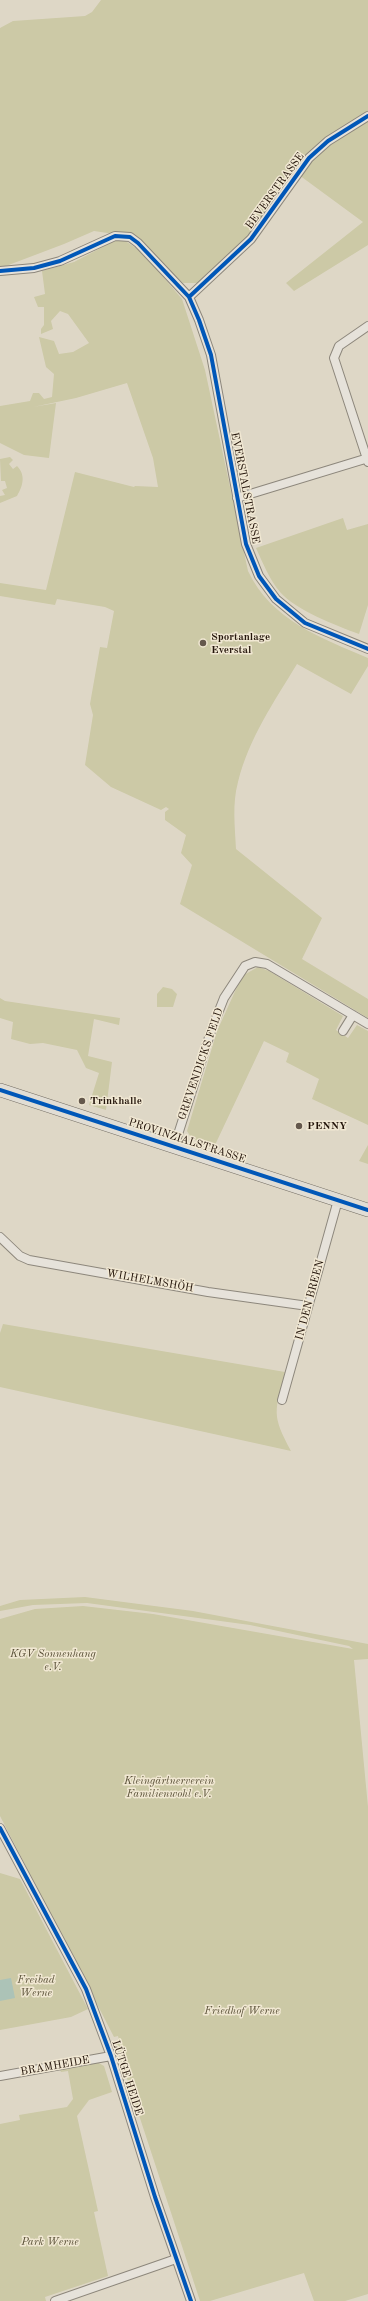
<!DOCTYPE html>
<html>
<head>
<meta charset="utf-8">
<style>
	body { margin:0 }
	canvas { display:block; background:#ded7c6 }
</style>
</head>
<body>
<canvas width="368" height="2301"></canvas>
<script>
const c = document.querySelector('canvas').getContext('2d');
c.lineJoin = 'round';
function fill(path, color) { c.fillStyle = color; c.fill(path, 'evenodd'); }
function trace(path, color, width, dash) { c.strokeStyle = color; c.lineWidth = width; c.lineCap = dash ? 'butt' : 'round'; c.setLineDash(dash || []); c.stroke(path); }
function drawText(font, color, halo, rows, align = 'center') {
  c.font = font + ' "Old Standard TT",serif'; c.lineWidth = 3; c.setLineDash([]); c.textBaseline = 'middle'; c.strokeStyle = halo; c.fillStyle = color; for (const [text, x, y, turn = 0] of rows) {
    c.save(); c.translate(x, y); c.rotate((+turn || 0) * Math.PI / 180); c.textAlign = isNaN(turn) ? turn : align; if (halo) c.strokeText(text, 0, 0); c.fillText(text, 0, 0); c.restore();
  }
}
fill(new Path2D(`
	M101 0H368V114L320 144 260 227 202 283H183L141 245 121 235 94 231 64 244 6 266H0V28L13 21 85 16 92 12Z
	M368 120V245L294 291 286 283 363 222 299 175 328 144Z
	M124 240 142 252 182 299 205 370 248 571C271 620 321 638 368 658V666L351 694 297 664C274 702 249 738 238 782 232 804 235 827 236 849L322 918 302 959 368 999V1018L180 904 192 865 181 853 186 835 165 820V812L169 809 166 807 161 810 111 787 85 765 93 715 90 704 100 647 107 648 114 611 105 607 57 599 55 605 0 596V583L46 590 75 472 134 487 135 486 158 487 153 458 127 383 76 398 33 407 56 403 49 458 24 455 0 443V406L30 401 33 393H39L44 399 52 397 54 374 46 367 39 337 54 341 59 354 73 352 89 343 68 314 60 311 51 321 53 329 41 334V329L44 325V307H38L34 297 45 294 42 271 74 262 114 241Z
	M10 457 13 460 9 464 13 469 17 466C26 475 23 486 17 496L0 503V496L5 495 2 490 7 488 5 481H1L0 459Z
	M343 518 347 530 368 524V605L359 634C335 625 297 611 280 592 269 579 263 563 256 548Z
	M258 967 269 971 343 1016 336 1030 348 1038 357 1025 368 1031V1125L312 1099 319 1079 286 1062 289 1053 264 1041 215 1145 192 1139 187 1131 217 1031 242 976Z
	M163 987 172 989 177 994 173 1007H157V994Z
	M0 998 5 1001 120 1018 119 1025 94 1019 88 1056 112 1062 106 1110 89 1105 99 1073 86 1068 77 1050 43 1043 30 1044 11 1039 13 1022 0 1018Z
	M368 1145V1164L359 1161Z
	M3 1324 285 1372C275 1412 271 1414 291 1451L0 1387V1333Z
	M85 1597 193 1611 368 1644V1659L354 1660 368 1807V2294L345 2301H314L304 2273 210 2301H200L115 2042 119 2040 118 2036 114 2037 0 1816V1619L35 1609 83 1606 153 1614 353 1649 349 1646 250 1625 87 1603 33 1605 0 1611V1606L20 1600Z
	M0 1873 20 1879 88 2009 71 2017 0 2030Z
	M97 2062 104 2066 112 2092 89 2100 77 2116 98 2211 94 2212 108 2276 45 2297 46 2301H0V2124L20 2120 19 2115 67 2107 73 2099 68 2071 61 2072 60 2070Z`), '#ccc9a6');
fill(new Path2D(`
	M11 1978 15 1998 0 2001V1980Z`), '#acc3b7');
const minor = new Path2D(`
	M0 271 34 268 60 261 115 236 130 237 138 243 189 297 199 320 211 355 246 544 259 576 276 599 305 623 368 649
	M189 297 251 239 309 158 328 141 368 116
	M368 326 339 346 334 358 368 462
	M237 498 368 458
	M343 1031 353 1015
	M174 1147 211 1031 224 998 245 966 255 962 267 964 368 1024
	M0 1237 20 1256 29 1260 208 1292 308 1306
	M282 1400 338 1200
	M0 1828 86 1989 111 2056 155 2197 191 2301
	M0 2076 111 2056
	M55 2301 176 2259`);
const primary = new Path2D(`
	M0 1090 368 1210`);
trace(minor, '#8d877c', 10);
trace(primary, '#736d63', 14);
trace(minor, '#e6e2da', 8);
trace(primary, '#e1ddd4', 13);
trace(new Path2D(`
	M0 271 34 268 60 261 115 236 130 237 138 243 189 297 199 320 211 355 246 544 259 576 276 599 305 623 368 649
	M189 297 251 239 309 158 328 141 368 116
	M0 1090 368 1210
	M0 1828 86 1989 111 2056 155 2197 191 2301`), '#0057b8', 4);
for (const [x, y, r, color] of [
	[203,643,4,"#64584c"],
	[82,1101,4,"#64584c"],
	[299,1126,4,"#64584c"]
]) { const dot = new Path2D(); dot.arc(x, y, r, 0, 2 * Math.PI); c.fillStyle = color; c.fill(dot); trace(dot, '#f1e8d3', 1.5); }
drawText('11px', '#23140a', '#f1e8d3', [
	["BEVERSTRASSE",275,191,-54],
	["EVERSTALSTRASSE",245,488,79],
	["GREVENDICKS FELD",201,1064,-71],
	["PROVINZIALSTRASSE",187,1141,18],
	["WILHELMSHÖH",150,1281,10],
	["IN DEN BREEN",310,1300,-75],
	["BRAMHEIDE",55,2066,-10],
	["LÜTGE HEIDE",127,2078,72]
]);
drawText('bold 11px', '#23140a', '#f1e8d3', [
	["Sportanlage",211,637],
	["Everstal",211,650],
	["Trinkhalle",90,1101],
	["PENNY",307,1126]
], 'left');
drawText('italic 11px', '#595037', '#f1e8d3', [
	["KGV Sonnenhang",53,1654],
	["e.V.",53,1667],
	["Kleingärtnerverein",169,1781],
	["Familienwohl e.V.",169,1794],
	["Freibad",36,1980],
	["Werne",36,1993],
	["Friedhof Werne",242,2011],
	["Park Werne",50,2242]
]);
</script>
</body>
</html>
